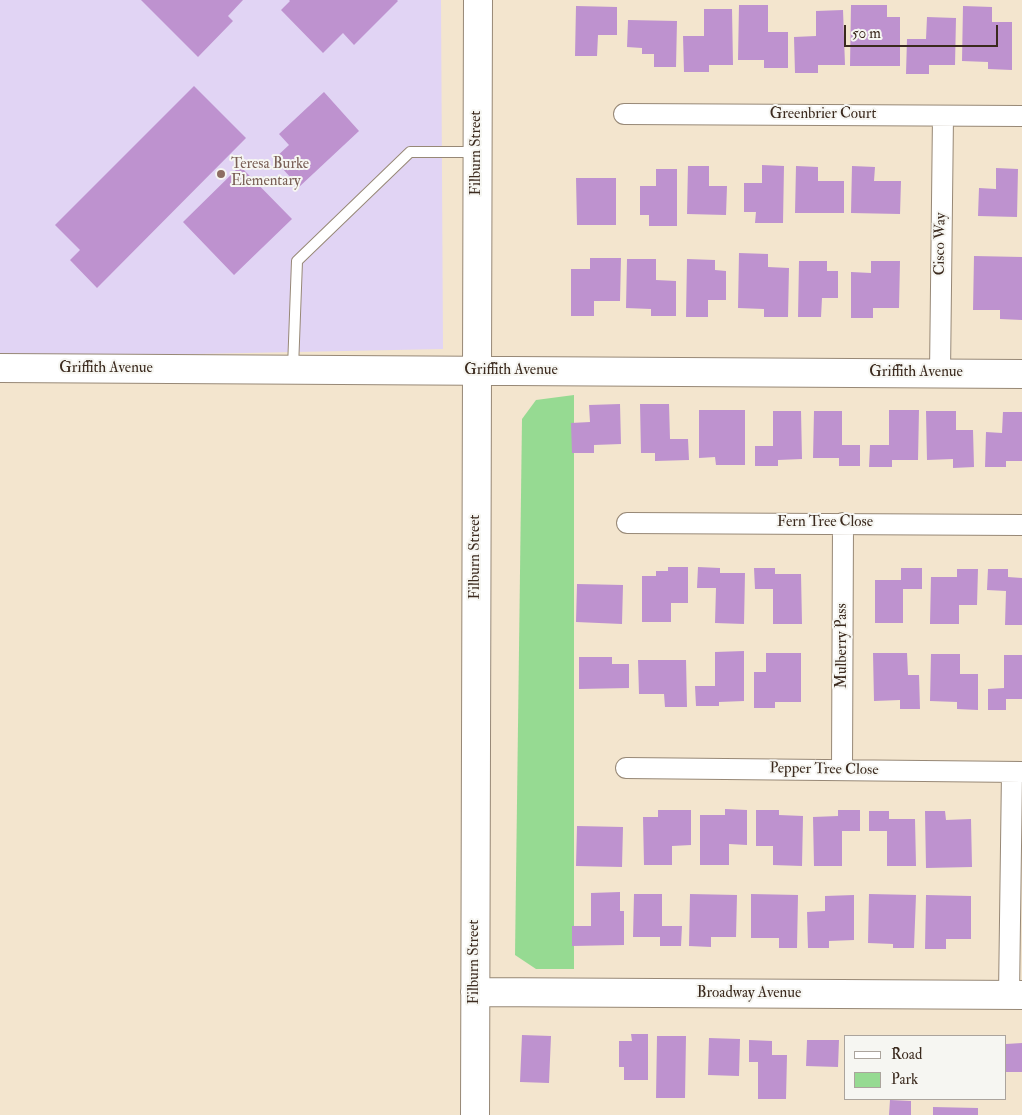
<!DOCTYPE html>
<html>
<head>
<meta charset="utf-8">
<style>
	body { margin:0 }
	#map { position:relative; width:1022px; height:1115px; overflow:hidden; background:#f3e5ce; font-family:"IM FELL Double Pica",serif }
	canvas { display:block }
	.legend { position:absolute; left:844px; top:1035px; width:162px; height:65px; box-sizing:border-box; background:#f6f6f2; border:1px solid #aba49d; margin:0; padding:6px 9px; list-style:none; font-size:15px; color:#3b2a1e }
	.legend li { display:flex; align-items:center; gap:10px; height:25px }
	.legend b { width:25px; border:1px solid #aba49d }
	.scale { position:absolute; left:844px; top:25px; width:154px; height:22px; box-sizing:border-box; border:2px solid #3b2a1e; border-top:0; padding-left:6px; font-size:15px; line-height:18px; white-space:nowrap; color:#3b2a1e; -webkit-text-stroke:4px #f6f6f2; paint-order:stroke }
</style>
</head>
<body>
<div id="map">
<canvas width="1022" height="1115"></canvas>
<ul class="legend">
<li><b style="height:6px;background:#fff"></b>Road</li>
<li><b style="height:14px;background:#96da92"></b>Park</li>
</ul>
<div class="scale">50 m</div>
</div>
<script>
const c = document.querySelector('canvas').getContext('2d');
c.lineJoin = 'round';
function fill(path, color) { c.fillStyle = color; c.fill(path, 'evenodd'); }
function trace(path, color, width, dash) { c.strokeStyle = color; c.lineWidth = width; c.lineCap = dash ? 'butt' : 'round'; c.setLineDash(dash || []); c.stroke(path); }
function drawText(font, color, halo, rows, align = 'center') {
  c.font = font + ' "IM FELL Double Pica",serif'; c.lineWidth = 4; c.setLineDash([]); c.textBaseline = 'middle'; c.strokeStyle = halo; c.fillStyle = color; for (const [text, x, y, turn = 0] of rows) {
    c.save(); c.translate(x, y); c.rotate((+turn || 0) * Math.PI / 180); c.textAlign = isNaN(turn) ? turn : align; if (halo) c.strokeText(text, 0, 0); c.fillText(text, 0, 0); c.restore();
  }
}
fill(new Path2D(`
	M0 0H441L443 349 0 358Z`), '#e1d4f4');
fill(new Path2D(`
	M574 395V969H536L515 955 522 419 536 400Z`), '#96da92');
fill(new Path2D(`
	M141 0H243L228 16 233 21 198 57Z
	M289 0H397L398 1 354 45 343 33 323 53 281 10 290 1Z
	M739 5H768V32H788V68H764V60H738Z
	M851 5H887V17H900V66H850Z
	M576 6 617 7V35H598L597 56H575Z
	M963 6 992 7V22H1012V70L988 69V62L962 61Z
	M704 9H732L733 65H709V72H684L683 36H704Z
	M843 10 845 65H818V73H795L794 37 816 36V11Z
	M927 17 956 18 955 65H929V74H906L907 39H926Z
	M628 20 677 21 676 67H654V54H642V48L627 47Z
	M194 86 246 138 97 288 70 260 80 250 55 225Z
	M324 92 359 131 299 187 274 159 289 145 279 134Z
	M762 165 784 166 783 223H755L756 212H744V183H762Z
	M240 166 292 219 234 275 183 222Z
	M688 166H709V186H727L726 215 687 214Z
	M796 166 818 167V181H844V213H795Z
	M852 166 875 167 874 181H901L900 214 851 213Z
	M996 168 1018 169 1017 217 978 216 979 188 996 189Z
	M656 169H677V226H649V215H640V186H656Z
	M576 178H616V225H577Z
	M739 253 768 254V267L789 268 788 317H764V309L738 308Z
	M974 256 1022 257V320L1000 319V310H973Z
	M590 258H621L620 301H594V316H571V269H590Z
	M627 259H656V280L676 281V316H651V309L626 308Z
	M687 259 715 260V270L726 271V300H708V317H686Z
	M799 261H827V271H838V298H822L821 317H798Z
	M871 261H900L899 308H873V318H851V272L871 273Z
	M620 404 621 444 594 445V453H572L571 423 590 422 589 405Z
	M640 404H669L670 439H688L689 460 655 461V453H641Z
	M699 410H745V465H716L715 457 699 458Z
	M889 410H919L918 460H892V467H869L870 445H889Z
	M773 411H801L802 459 778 460V466H755V446H773Z
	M814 411H842V445H860V466H839V458H813Z
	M926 411H956V430H973L974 467 953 468V459L927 460Z
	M1003 412H1022V461H1006V467H985L986 432 1002 433Z
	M668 567H688V603H671V622H642V576H656V571H668Z
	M698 567 720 568V573H745L744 624 715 623 716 588H697Z
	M754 568H775V574H801L802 624H773V589H755Z
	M901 568H922V589H903V623H875V580H901Z
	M957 569H978L977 605H959V624H930L931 577H957Z
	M988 569H1008V577L1022 578V625H1005L1006 591 987 590Z
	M577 584 623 585 622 624 576 622Z
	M744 651V701L719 702V706H696L695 686H715V652Z
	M766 653H801V702H775V708H754V672H766Z
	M873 653H907L908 675H919L920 709H900V700L874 701Z
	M931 654H960V674H978V710L957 709V702L930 701Z
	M1004 655H1022V699H1006V710H988V689L1004 688Z
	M579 657H612V664H629V688L579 689Z
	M638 660H686L687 707H665L664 694H639Z
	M725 809 747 810V845L729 844V865H700V815H725Z
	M658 810H691V845L672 846V865H644L643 817H658Z
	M756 810H779V815L803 816 802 866 773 865V846H756Z
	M838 810H860V831H842V866H814L813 817 838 816Z
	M869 811H889V819H915L916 866H887V831H869Z
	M925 811H945L946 820 971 819 972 867 926 868Z
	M577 826 623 827 622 867 576 866Z
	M620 892V911H624V945L572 946V926H591V893Z
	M634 894H662V926H682L681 946H660V937H633Z
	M690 894 737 895 736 937H711V947L689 946Z
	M751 894 798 895 797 948H779V938H751Z
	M869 894 916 895 914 948H893V944L868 943Z
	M854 895V940L829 941V948H808L807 912 825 911V896Z
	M926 895 971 896V939H946V949H925Z
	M631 1034H648V1080H624V1067H619V1041H632Z
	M522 1035 551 1036 549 1083 520 1082Z
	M657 1036H686L685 1098H656Z
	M709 1038 740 1039 739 1076 708 1075Z
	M749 1040 772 1041V1055H787L786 1099H758V1062H749Z
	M807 1040H839L838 1067 806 1066Z
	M1022 1043V1072H1006V1044Z
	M890 1100 911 1101V1115H889Z
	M933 1107 978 1108V1115H933Z`), '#be92cf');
const lane = new Path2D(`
	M293 368 297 261 410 152H476`);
const street = new Path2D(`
	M624 114 1022 116
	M940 373 943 116
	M627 523 1022 525
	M626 768 1022 772
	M842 770 843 523
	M1009 995 1012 772`);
const secondary = new Path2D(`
	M0 368 1022 374
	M475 992 1022 995
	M475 1115 478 0`);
trace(lane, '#978876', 12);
trace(street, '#978876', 22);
trace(secondary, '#978876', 30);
trace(lane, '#fff', 10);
trace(street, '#fff', 20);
trace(secondary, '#fff', 28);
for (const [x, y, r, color] of [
	[221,174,5,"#8d6e63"]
]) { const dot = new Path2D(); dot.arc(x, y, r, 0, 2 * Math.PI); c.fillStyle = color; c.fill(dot); trace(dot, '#f6f6f2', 2); }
drawText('15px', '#3b2a1e', '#f6f6f2', [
	["Greenbrier Court",823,115],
	["Filburn Street",477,153,-90],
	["Cisco Way",941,244,-89],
	["Griffith Avenue",106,369],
	["Griffith Avenue",511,371],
	["Griffith Avenue",916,373],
	["Fern Tree Close",825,523],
	["Filburn Street",476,557,-90],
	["Mulberry Pass",843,646,-90],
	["Pepper Tree Close",824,770,1],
	["Filburn Street",475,962,-90],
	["Broadway Avenue",749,994]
]);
drawText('15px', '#785e54', '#f6f6f2', [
	["Teresa Burke",231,165],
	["Elementary",231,182]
], 'left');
</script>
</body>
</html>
